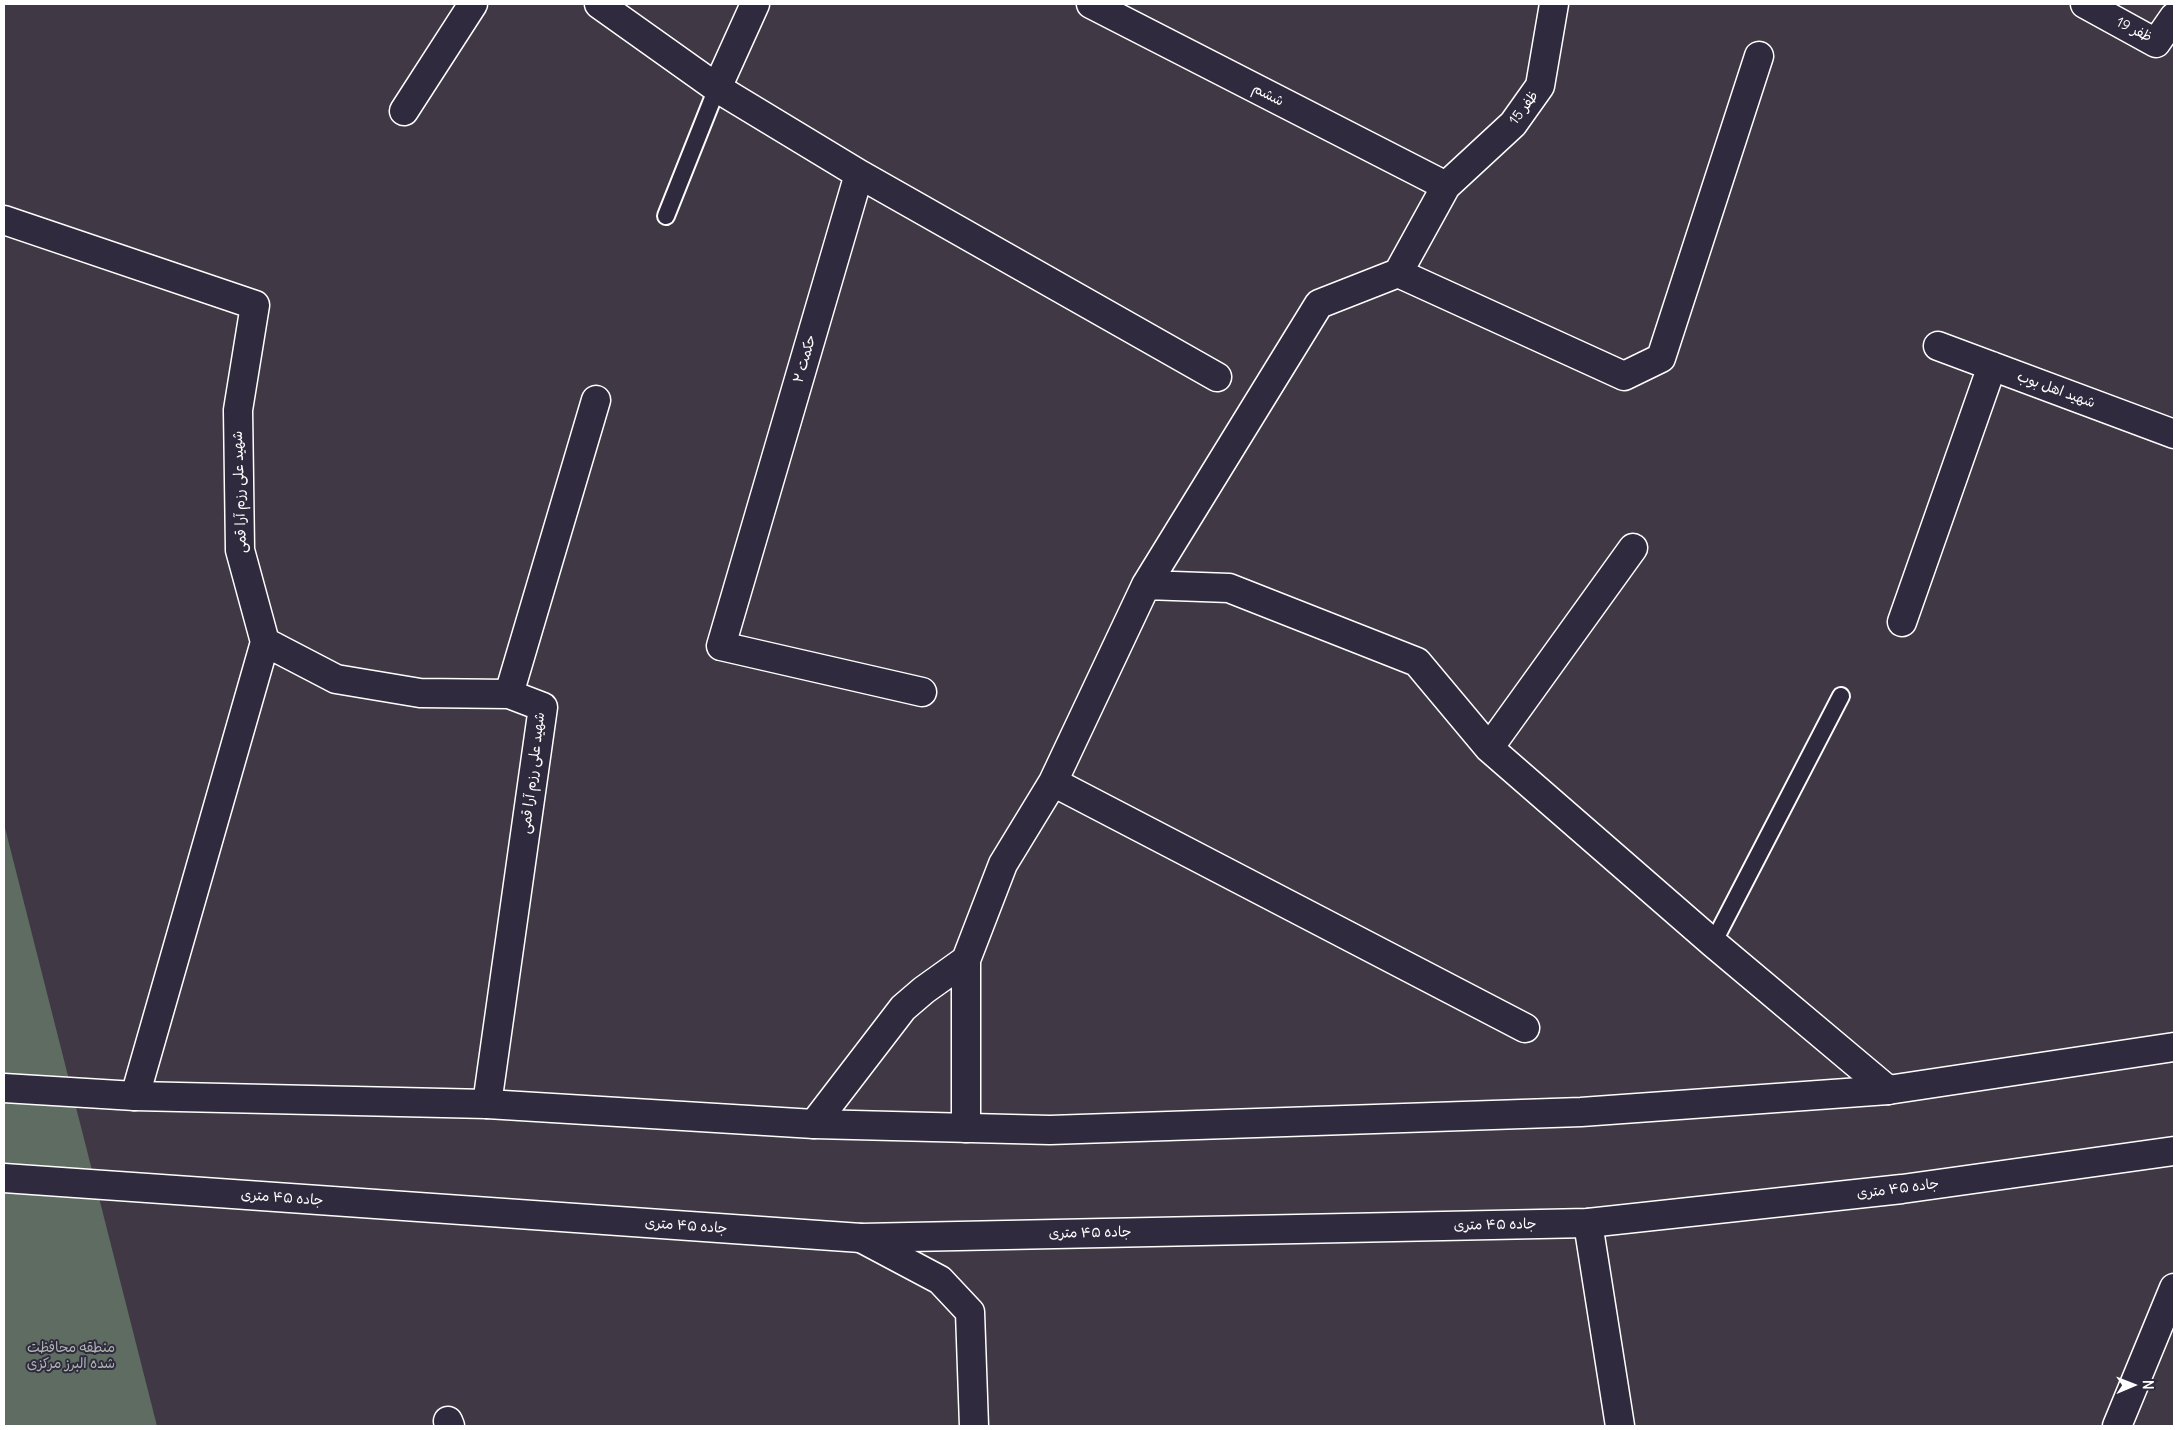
<!DOCTYPE html>
<html>
<head>
<meta charset="utf-8">
<style>
	body { margin:0 }
	#map { position:relative; width:2178px; height:1430px; overflow:hidden; background:#403844; font-family:Delius,sans-serif }
	canvas { display:block }
	.frame { position:absolute; inset:0; border:5px solid #fff; pointer-events:none }
	.north { position:absolute; left:2108px; top:1360px; width:50px; height:50px; -webkit-text-stroke:4px #2f2a3d; paint-order:stroke; rotate:89deg; font-size:14px; font-weight:700; line-height:20px; text-align:center; color:#fff }
	.north::after { content:''; display:block; margin:auto; width:18px; height:22px; background:#fff; clip-path:polygon(50% 0,100% 100%,50% 72%,0 100%) }
</style>
</head>
<body>
<div id="map">
<canvas width="2178" height="1430"></canvas>
<div class="frame"></div>
<div class="north">N</div>
</div>
<script>
const c = document.querySelector('canvas').getContext('2d');
c.lineJoin = 'round';
function fill(path, color) { c.fillStyle = color; c.fill(path, 'evenodd'); }
function trace(path, color, width, dash) { c.strokeStyle = color; c.lineWidth = width; c.lineCap = dash ? 'butt' : 'round'; c.setLineDash(dash || []); c.stroke(path); }
function drawText(font, color, halo, rows, align = 'center') {
  c.font = font + ' Delius,"Playpen Sans Arabic",sans-serif'; c.lineWidth = 4; c.setLineDash([]); c.textBaseline = 'middle'; c.strokeStyle = halo; c.fillStyle = color; for (const [text, x, y, turn = 0] of rows) {
    c.save(); c.translate(x, y); c.rotate((+turn || 0) * Math.PI / 180); c.textAlign = isNaN(turn) ? turn : align; if (halo) c.strokeText(text, 0, 0); c.fillText(text, 0, 0); c.restore();
  }
}
fill(new Path2D(`
	M4 824 157 1426H4Z`), '#5e6c62');
const service = new Path2D(`
	M666 216 717 88
	M1713 943 1841 696`);
const minor = new Path2D(`
	M599 4 717 88 859 174 721 646 922 692
	M1091 4 1446 186
	M2085 4 2156 43 2174 17
	M717 88 755 4
	M404 111 473 4
	M859 174 1217 377
	M4 220 255 305 238 410 240 550 265 642 336 679 420 693 509 694 543 707 487 1104
	M1398 273 1624 376 1661 358 1759 56
	M1938 346 2174 434
	M1146 585 1229 588 1417 662 1489 748 1713 943 1888 1090
	M1902 622 1992 366
	M509 694 596 400
	M1489 748 1633 548
	M1053 782 1525 1028
	M135 1096 265 642
	M814 1124 903 1008 924 990 966 960
	M966 1128V960L1003 864 1053 782 1146 585 1319 304 1398 273 1446 186 1513 124 1540 86 1554 4
	M1588 1223 1620 1426
	M861 1238 940 1280 970 1312 974 1426
	M448 1421 450 1426
	M2117 1426 2174 1288`);
const tertiary = new Path2D(`
	M4 1088 135 1096 487 1104 814 1124 1050 1130 1581 1112 1888 1090 2174 1047
	M4 1178 861 1238 1588 1223 1902 1189 2174 1151`);
trace(service, '#fff', 20);
trace(minor, '#fff', 31);
trace(tertiary, '#fff', 31);
trace(service, '#2f2a3d', 16);
trace(minor, '#2f2a3d', 28);
trace(tertiary, '#2f2a3d', 28);
drawText('14px', '#fff', '#2f2a3d', [
	["ظفر 19",2134,30,27],
	["ششم",1268,95,27],
	["ظفر 15",1524,108,-53],
	["حکمت ۲",805,359,-74],
	["شهید اهل بوب",2056,390,20],
	["شهید علی رزم آرا قمی",240,492,-92],
	["شهید علی رزم آرا قمی",533,773,-83],
	["جاده ۴۵ متری",1898,1189,-7],
	["جاده ۴۵ متری",282,1198,4],
	["جاده ۴۵ متری",1495,1225,-1],
	["جاده ۴۵ متری",686,1226,4],
	["جاده ۴۵ متری",1090,1233,-1]
]);
drawText('14px', '#aeb6b0', '#2f2a3d', [
	["منطقه محافظت",71,1348],
	["شده البرز مرکزی",71,1364]
]);
</script>
</body>
</html>
